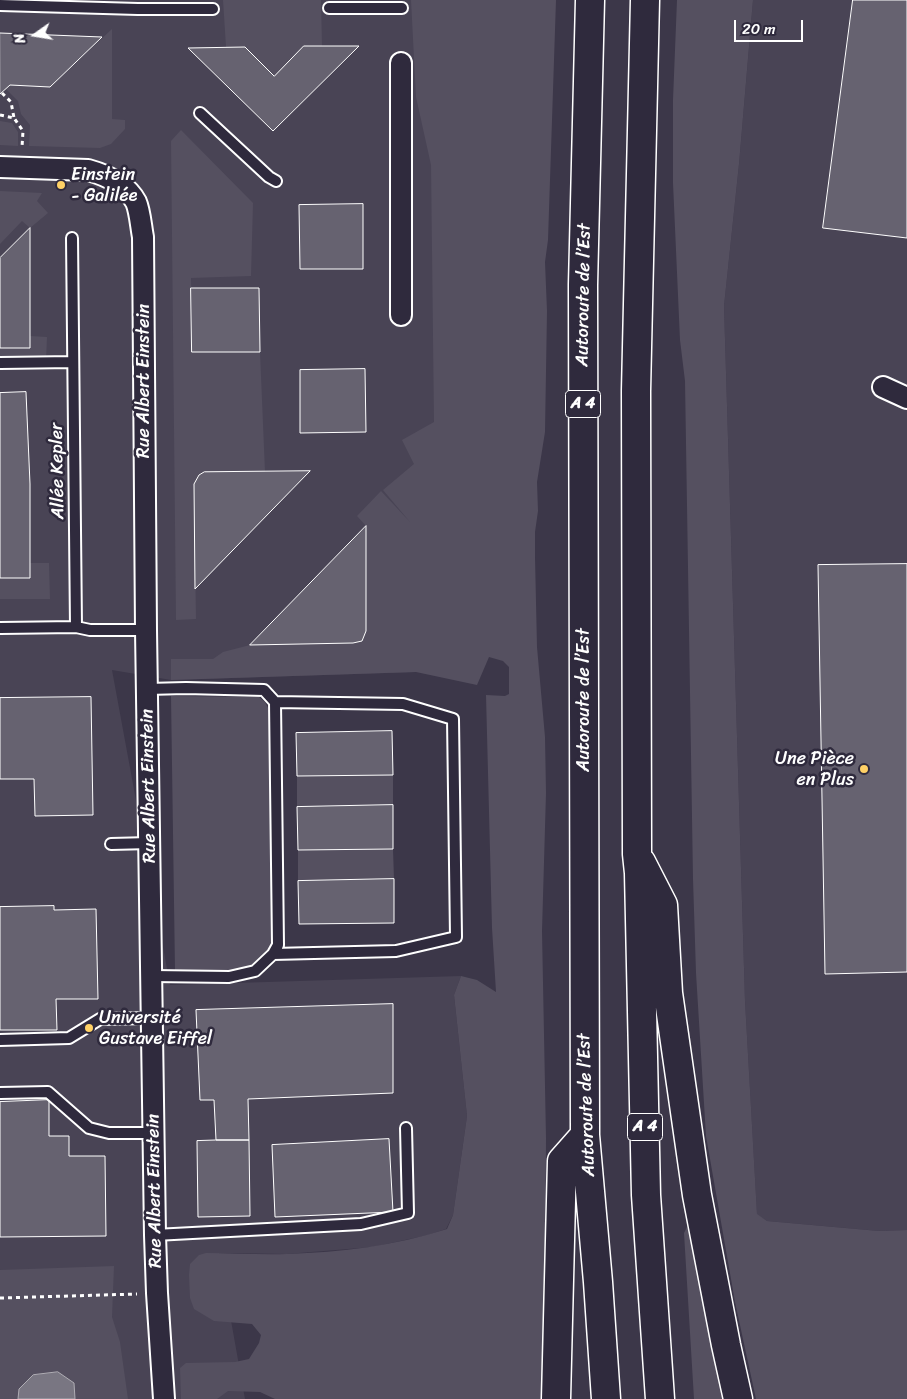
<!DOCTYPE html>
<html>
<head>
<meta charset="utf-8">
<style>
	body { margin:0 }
	#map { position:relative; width:907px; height:1399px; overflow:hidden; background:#3c3749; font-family:Sriracha,sans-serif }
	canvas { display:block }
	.north { position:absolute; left:10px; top:10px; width:50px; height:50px; -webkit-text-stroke:4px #2f2a3d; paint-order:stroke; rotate:257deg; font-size:14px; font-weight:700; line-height:20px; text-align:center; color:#fff }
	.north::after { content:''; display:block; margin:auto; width:18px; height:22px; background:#fff; clip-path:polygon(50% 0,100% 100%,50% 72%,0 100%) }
	.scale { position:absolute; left:734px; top:20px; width:69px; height:22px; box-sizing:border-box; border:2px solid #fff; border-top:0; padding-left:6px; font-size:15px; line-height:18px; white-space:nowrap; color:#fff; -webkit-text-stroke:4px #2f2a3d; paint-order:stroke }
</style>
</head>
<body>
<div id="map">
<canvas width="907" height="1399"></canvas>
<div class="north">N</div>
<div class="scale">20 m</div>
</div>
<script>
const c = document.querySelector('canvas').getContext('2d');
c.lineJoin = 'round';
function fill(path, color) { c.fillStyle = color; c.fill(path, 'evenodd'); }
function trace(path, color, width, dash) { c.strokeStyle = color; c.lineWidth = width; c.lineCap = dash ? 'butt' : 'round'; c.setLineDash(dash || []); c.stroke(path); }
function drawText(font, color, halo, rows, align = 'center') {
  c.font = font + ' Sriracha,sans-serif'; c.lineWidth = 5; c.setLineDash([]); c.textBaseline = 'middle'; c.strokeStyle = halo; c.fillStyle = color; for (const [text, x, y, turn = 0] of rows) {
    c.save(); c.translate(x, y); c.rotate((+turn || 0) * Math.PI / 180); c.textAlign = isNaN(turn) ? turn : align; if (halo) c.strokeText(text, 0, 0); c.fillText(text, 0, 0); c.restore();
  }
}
fill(new Path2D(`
	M0 0H435L447 657 416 672 171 680 112 670 170 985 461 976 454 995 467 1116 453 1215 446 1229 428 1235 373 1247 287 1254 219 1253 245 1399H0Z
	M753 0H907V1230L879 1231 767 1221 757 1215 745 1001 724 306 739 164Z`), '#494455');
fill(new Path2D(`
	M223 0H321L322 46H304L274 76 245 47H226Z
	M411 0H556L548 240 545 262 547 311 545 432 537 482 538 511 535 532V557L537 647 545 737 546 793 542 931 546 1138 545 1336 542 1399H275L260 1392 228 1391 217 1399H181L180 1368 186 1363 235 1362 249 1359 259 1343 261 1335 252 1324 214 1321 194 1309 190 1298 189 1275 190 1264 199 1255 206 1253C233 1253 260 1255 287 1254 341 1252 395 1246 447 1229L453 1215 467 1116 454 995 461 976 477 980 496 992 492 928 486 695 505 696 509 694V667L503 661 489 657 477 685 416 672 171 680V659H213L223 652 250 645 353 643 362 641 366 631V526L357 516 381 491 410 522 383 490 414 464 402 440 434 422 431 165 416 97Z
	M677 0H753L739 164 724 306 745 1001 757 1214 767 1221 879 1231 907 1230V1399H756L735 1302 706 1136 696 973 693 879 685 381 680 340 673 183V100Z
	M112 29V119L125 120V129L111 144 100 148 29 146 30 125 21 114 18 101 6 89 10 85 50 87Z
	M0 121 12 123 18 132V146L0 145Z
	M181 130 253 203 251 276 191 278 192 352H260L265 472H204L199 475 194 484 196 619 176 620 171 141Z
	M0 191 42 193 37 201 48 213 30 228 22 221 0 244Z
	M30 336 47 337 46 361H0V348H30Z
	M29 563H49L50 599H0V578H30Z
	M171 696 259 697 265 702 269 710 274 933C273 938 272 944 270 948 253 980 205 971 175 971Z
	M393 775V805L297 807V776Z
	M393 849 394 879 298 881V850Z
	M687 1227 694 1243 725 1399H694L684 1233Z
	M114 1266 112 1317 120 1342 128 1399H0V1270Z`), '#555060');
const water = new Path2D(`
	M58 1372 74 1383 75 1399H18L19 1389 33 1375Z`);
fill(water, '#797682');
trace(water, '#afadb4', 1);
const building = new Path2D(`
	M853 0H907V238L823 228Z
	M0 33 102 37 50 87 10 85 0 94Z
	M304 46H359L273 131 188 48 245 47 274 76Z
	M363 204V269H300L299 205Z
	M30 228V348H0V258Z
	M191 288H259L260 352H192Z
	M365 369 366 432 300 433V370Z
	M26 392 30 484V578H0V393Z
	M310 471 195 589 194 484 199 475 204 472Z
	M366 526V631L362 641 353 643 250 645Z
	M907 564V972L825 974 818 565Z
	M91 697 93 815 35 816 34 779H0V698Z
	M392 731 393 775 297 776 296 733Z
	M393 805V849L298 850 297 807Z
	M394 879V923L299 924 298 881Z
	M54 906V910L96 909 98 999H56L57 1030H0V907Z
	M393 1004V1093L248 1099 249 1140H216L214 1100H200L196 1010Z
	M49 1100V1136H69V1156H105L106 1236 0 1237V1102Z
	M389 1139 393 1212 275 1217 272 1145Z
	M216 1140H249L250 1216 198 1217 197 1141Z`);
fill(building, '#666270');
trace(building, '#fff', 1);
const lane = new Path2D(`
	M0 5 138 9H213
	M329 8H402
	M200 113 269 177 276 181
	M0 363 73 362
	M76 627 90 630H146
	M0 628 76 627 72 238
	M147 689 186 688 264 690 275 702 278 945 273 954 255 971 229 977 152 976
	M111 844 150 843
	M273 954 396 951 456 937 453 719 403 704 275 702
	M0 1040 69 1038 100 1019 152 1018
	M0 1093 48 1092 89 1128 109 1133H154
	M155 1235 361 1224 408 1213 406 1128`);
const street = new Path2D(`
	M0 167 88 170C106 175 127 185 136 202 140 211 141 227 143 237L146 630 155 1235 157 1293 164 1399
	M401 315V63
	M883 387 907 398`);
const highway = new Path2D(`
	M590 0 583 285 585 1135 598 1282 606 1399
	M645 0 636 391 637 854 639 873 646 1195 660 1399
	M641 862 663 905 668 993 697 1195 726 1345 738 1399
	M556 1399 562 1161 585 1135`);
trace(lane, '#fff', 14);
trace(street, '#fff', 24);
trace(highway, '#fff', 31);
trace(new Path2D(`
	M2 93 11 102 14 118
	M0 115 14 118 23 131 22 147
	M0 1298 137 1294`), '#fff', 3, [4, 4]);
trace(lane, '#2f2a3d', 10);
trace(street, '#2f2a3d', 20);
trace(highway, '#2f2a3d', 28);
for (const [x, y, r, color] of [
	[61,185,5,"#ffd166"],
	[864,769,5,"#ffd166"],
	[89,1028,5,"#ffd166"]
]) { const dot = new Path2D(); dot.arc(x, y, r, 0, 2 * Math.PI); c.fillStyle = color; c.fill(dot); trace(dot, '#2f2a3d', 2); }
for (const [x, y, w] of [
	[583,404,35],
	[645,1127,35]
]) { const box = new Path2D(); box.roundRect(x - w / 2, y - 13.5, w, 27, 4); c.fillStyle = '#2f2a3d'; c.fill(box); trace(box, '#fff', 1); }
drawText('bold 16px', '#fff', null, [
	["A 4",583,404],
	["A 4",645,1127]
]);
drawText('18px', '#fff', '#2f2a3d', [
	["Einstein",71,175],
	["- Galilée",71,196],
	["Une Pièce",854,759,"right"],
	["en Plus",854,780,"right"],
	["Université",99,1018],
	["Gustave Eiffel",99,1039]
], 'left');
drawText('18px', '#fff', '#2f2a3d', [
	["Autoroute de l’Est",584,295,-89],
	["Rue Albert Einstein",144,381,-90],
	["Allée Kepler",58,471,-91],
	["Autoroute de l’Est",584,700,-90],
	["Rue Albert Einstein",149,786,-91],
	["Autoroute de l’Est",587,1105,-92],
	["Rue Albert Einstein",155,1191,-91]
]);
</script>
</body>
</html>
